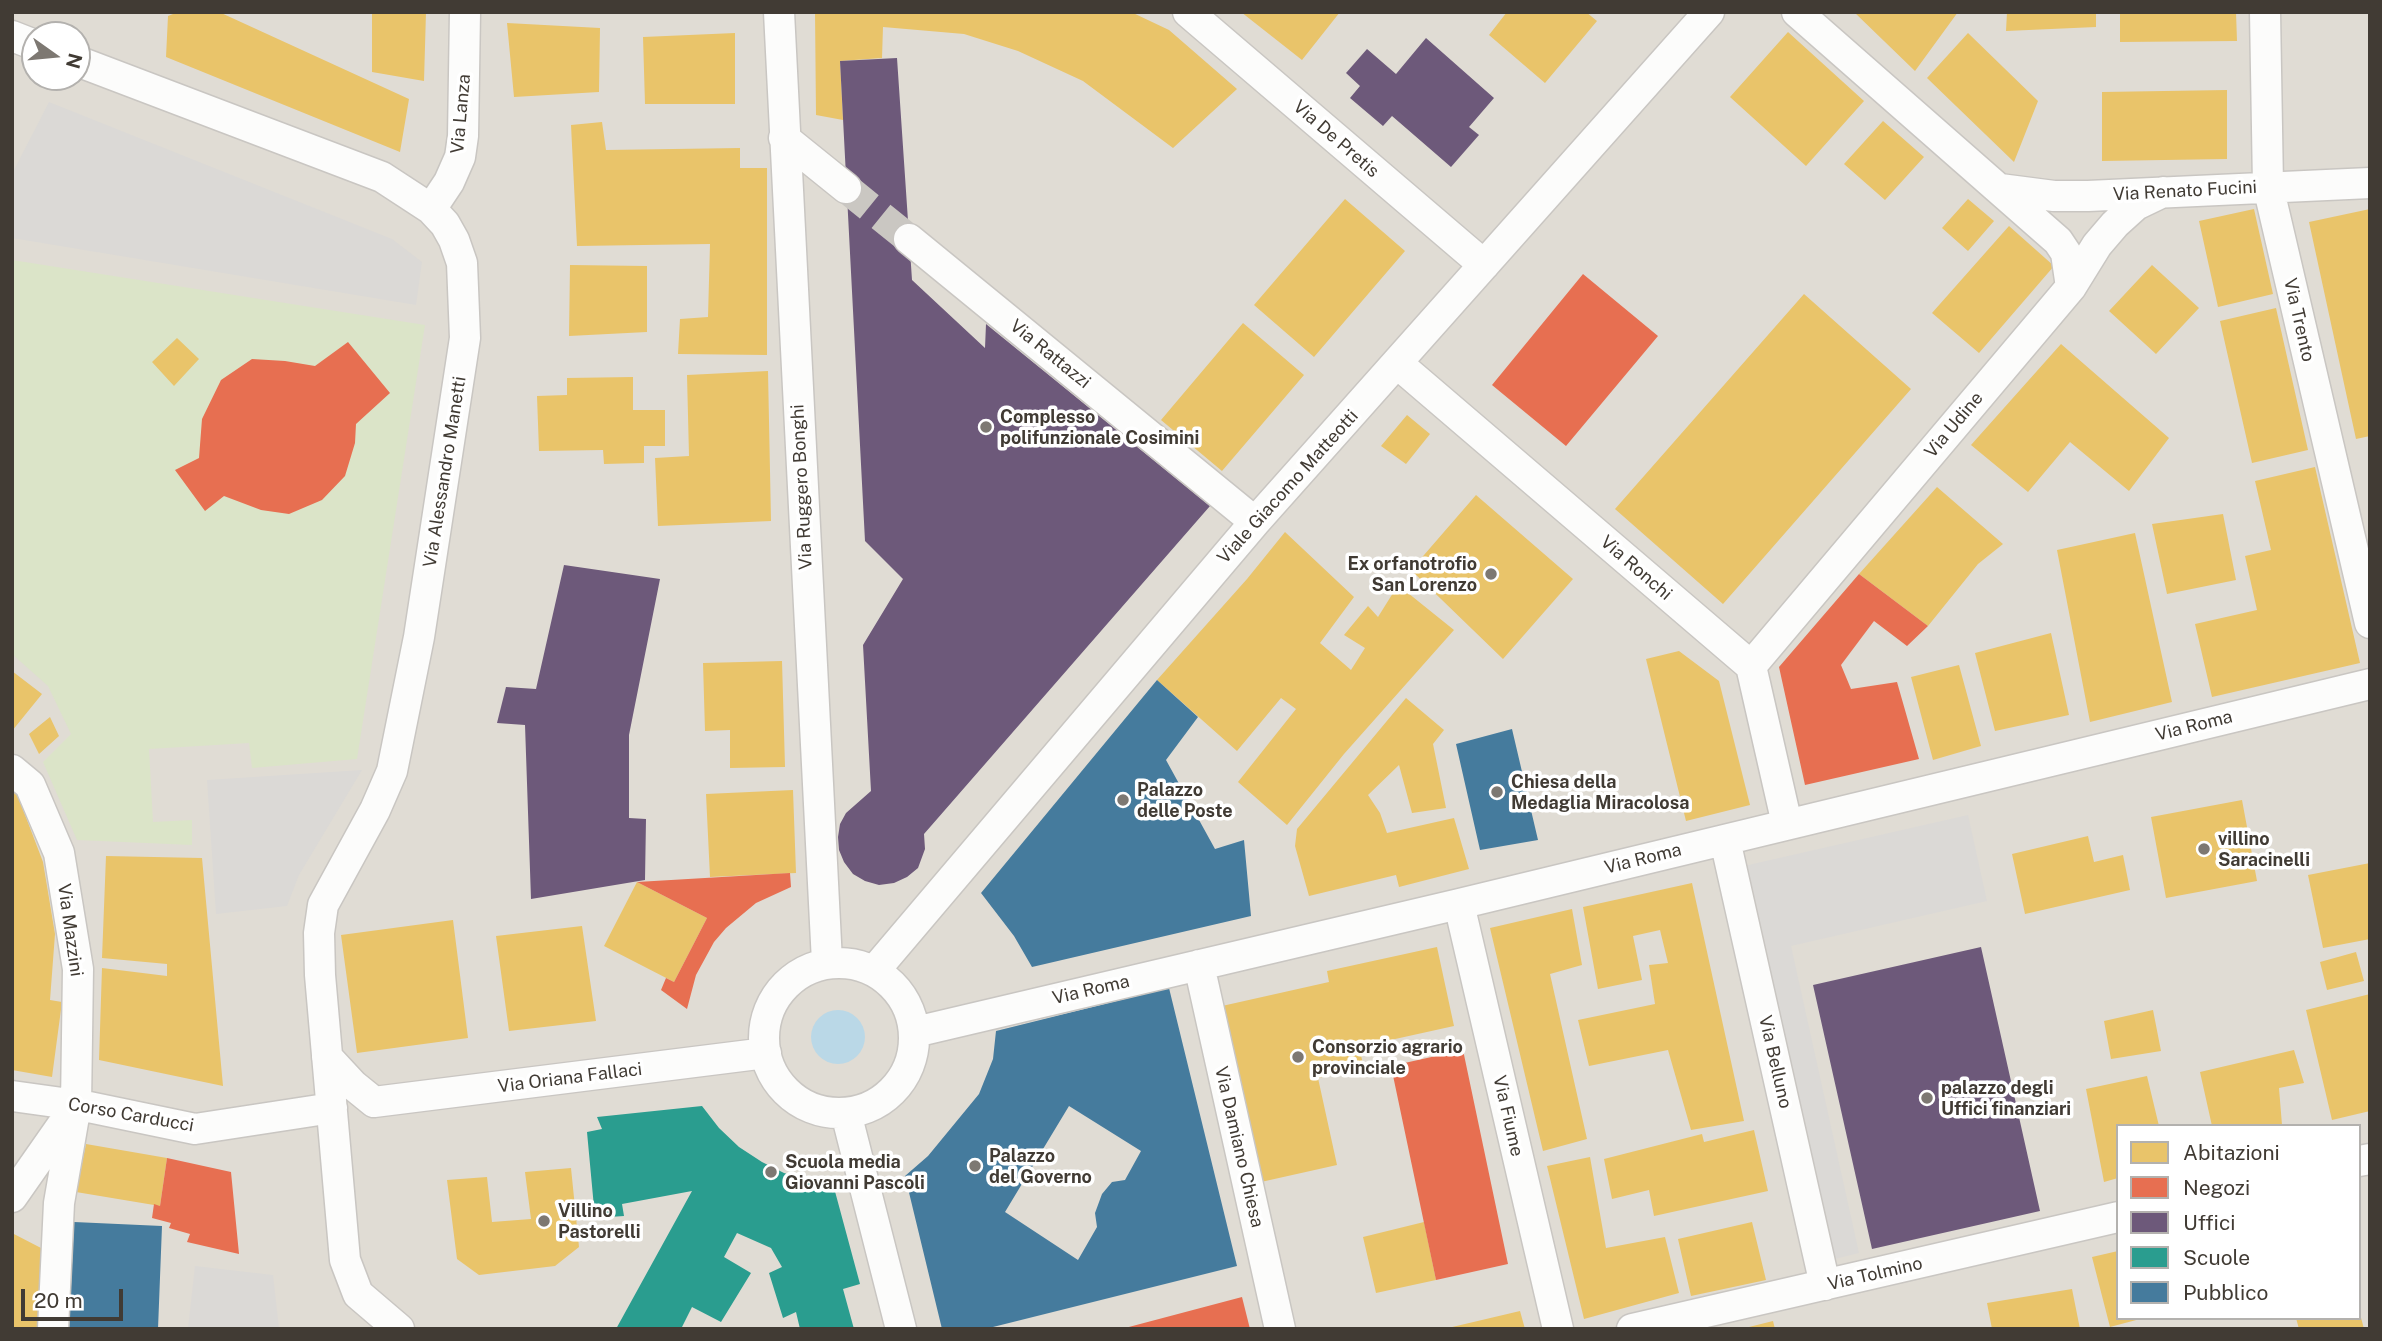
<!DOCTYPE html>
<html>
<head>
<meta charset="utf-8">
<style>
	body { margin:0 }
	#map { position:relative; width:2382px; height:1341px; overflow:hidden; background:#eceae6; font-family:"Public Sans",sans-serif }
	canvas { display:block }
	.frame { position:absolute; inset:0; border:14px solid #413b34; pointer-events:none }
	.legend { position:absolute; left:2116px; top:1124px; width:245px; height:196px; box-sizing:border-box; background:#fff; border:2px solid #b3b1ae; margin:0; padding:9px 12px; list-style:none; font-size:21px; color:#413b34 }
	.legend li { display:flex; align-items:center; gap:14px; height:35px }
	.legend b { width:35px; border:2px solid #b3b1ae }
	.north { position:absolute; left:21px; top:21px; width:70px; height:70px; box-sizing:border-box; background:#fff; border:2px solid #b3b1ae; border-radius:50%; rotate:105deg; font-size:19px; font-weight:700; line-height:28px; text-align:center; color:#413b34 }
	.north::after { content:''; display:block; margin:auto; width:24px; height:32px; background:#7d7872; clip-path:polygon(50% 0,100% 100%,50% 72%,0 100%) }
	.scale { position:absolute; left:21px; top:1289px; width:102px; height:32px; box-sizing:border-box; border:4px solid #413b34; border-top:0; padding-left:9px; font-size:21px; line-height:24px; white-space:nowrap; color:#413b34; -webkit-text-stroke:5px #fff; paint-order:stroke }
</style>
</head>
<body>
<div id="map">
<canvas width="2382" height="1341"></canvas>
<div class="frame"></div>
<ul class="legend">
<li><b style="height:19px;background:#e9c46a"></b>Abitazioni</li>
<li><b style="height:19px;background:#e76f51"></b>Negozi</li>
<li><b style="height:19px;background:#6d597a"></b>Uffici</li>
<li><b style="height:19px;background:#2a9d8f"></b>Scuole</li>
<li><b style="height:19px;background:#457b9d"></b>Pubblico</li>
</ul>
<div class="north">N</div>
<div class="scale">20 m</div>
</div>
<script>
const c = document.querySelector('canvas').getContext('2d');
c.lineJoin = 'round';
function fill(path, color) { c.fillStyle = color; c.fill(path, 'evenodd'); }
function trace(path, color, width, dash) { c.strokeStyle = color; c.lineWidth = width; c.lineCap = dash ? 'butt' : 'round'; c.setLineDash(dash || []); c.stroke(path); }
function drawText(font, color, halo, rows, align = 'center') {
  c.font = font + ' "Public Sans",sans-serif'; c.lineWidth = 7; c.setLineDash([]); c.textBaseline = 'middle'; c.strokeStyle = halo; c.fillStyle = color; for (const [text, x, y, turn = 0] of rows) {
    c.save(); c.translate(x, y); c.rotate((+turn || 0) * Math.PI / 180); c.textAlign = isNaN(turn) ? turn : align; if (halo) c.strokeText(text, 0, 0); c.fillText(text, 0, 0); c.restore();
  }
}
fill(new Path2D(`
	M12 12H2370V1329H12ZM35 35H77V77H35ZM2118 1126H2359V1318H2118Z`), '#e0dcd4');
fill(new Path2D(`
	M12 260 425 325 357 759 252 768 249 743 149 749 153 822 192 820V845L77 840 43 762 71 734 48 686 12 654Z`), '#dbe4c8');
fill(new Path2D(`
	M49 102 392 239 422 262 416 305 12 238V174Z
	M362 770 299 875 287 906 216 914 207 780Z
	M1968 815 1987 901 1791 946 1859 1253 1831 1260 1744 866Z
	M195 1266 273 1275 279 1329H188Z`), '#dbd9d6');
fill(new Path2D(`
	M811 1037a27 27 0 1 1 54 0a27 27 0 1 1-54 0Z`), '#bad8e7');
fill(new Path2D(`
	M178 12H219L409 99 400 152 166 57 168 16Z
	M372 12H426L424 81 372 72Z
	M815 12H1131L1169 30 1237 89 1173 148 1083 81 1018 51 964 34 883 27 882 58 840 61 843 120 816 115Z
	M1241 12H1340L1302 60Z
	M1507 12H1586L1597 21 1545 83 1489 35Z
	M1854 12H1958L1915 71Z
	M2007 12H2096V27L2006 31Z
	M2120 12H2236L2237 41 2120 42Z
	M507 23 600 28 599 92 514 97Z
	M1788 32 1864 101 1806 166 1730 97Z
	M735 33V104H645L643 37Z
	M1968 33 2038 101 2014 162 1927 78Z
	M2227 90V159L2102 161V92Z
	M1883 121 1924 157 1885 200 1844 164Z
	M602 122 606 150 740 148V168H767V355L678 354 680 319 708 317 710 244 577 246 571 125Z
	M1345 199 1405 251 1314 357 1254 305Z
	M1968 199 1994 221 1968 251 1942 228Z
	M2254 209 2273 294 2218 307 2199 221Z
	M2370 209V436L2356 439 2309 222Z
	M2009 226 2054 266 1979 353 1932 313Z
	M570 265 647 266V332L569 336Z
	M2152 265 2199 308 2156 354 2109 311Z
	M1804 294 1911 389 1723 604 1615 509Z
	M2276 308 2308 450 2252 463 2220 321Z
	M1243 323 1304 375 1222 471 1161 420Z
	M177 338 199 359 174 386 152 362Z
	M2061 344 2169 438 2129 491 2070 442 2028 492 1971 445Z
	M768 371 771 521 658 526 655 458 689 456 687 375Z
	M633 377V410H665V446H644V463L604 464 603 450 539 451 537 396 567 395V378Z
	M1407 415 1430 434 1406 464 1381 446Z
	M2315 467 2360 663 2212 697 2195 624 2257 610 2245 556 2271 550 2255 481Z
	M1937 487 2003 544 1978 564 1928 626 1859 574Z
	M1476 495 1573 579 1503 659 1411 570Z
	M2223 514 2236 580 2167 594 2152 524Z
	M1285 532 1354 597 1320 643 1351 670 1365 648 1344 635 1368 606 1378 617 1398 585 1454 630 1344 754 1287 825 1238 782 1296 709 1281 698 1237 751 1157 680 1247 579Z
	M2135 533 2172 702 2090 722 2057 550Z
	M2051 633 2069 715 1995 731 1975 653Z
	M1679 651 1719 681 1750 805 1686 821 1646 659Z
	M782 661 785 767 730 768V730L705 731 703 663Z
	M1959 665 1981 746 1933 760 1911 677Z
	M12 671 42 694 12 731Z
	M1406 698 1444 730 1433 744 1446 808 1412 813 1399 765 1368 795 1380 813 1387 833 1454 818 1469 869 1399 887 1396 875 1309 896 1295 846 1297 829Z
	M50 717 59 736 39 754 29 734Z
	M12 787 16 791 43 862 55 934 50 1000 62 1002 52 1077 12 1070Z
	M793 790 796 873 710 877 706 794Z
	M2242 800 2257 881 2166 898 2151 817Z
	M2088 836 2094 862 2123 855 2130 890 2025 914 2012 854Z
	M106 856 202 858 223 1086 99 1060 102 968 167 976V964L102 958Z
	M2370 863V939L2323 948 2308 875Z
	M637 882 707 918 674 982 604 946Z
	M1692 883 1744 1121 1691 1130 1668 1050 1589 1066 1578 1020 1655 1004 1649 965 1668 963 1660 930 1633 936 1642 980 1598 989 1583 907Z
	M1572 909 1582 965 1550 974 1587 1139 1543 1151 1490 928Z
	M453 920 468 1038 357 1053 341 935Z
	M582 926 596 1021 509 1031 496 936Z
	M1437 947 1454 1026 1359 1047 1364 1068 1318 1078 1337 1165 1261 1182 1222 1006 1329 982 1327 971Z
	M2356 952 2364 981 2327 990 2320 962Z
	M2370 994V1111L2332 1120 2306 1010Z
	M2153 1010 2161 1051 2111 1059 2104 1021Z
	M2294 1050 2304 1083 2279 1088 2282 1125 2212 1126 2200 1072Z
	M2147 1076 2159 1126H2118V1178L2104 1182 2086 1089Z
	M1754 1130 1768 1191 1654 1216 1649 1190 1612 1199 1604 1159 1702 1134 1704 1142Z
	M86 1144 167 1158 160 1206 76 1192Z
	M1590 1157 1606 1248 1665 1237 1679 1293 1584 1319 1547 1166Z
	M571 1168 579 1247 555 1266 479 1275 457 1259 447 1180 487 1177 492 1222 531 1219 525 1172Z
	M1424 1222 1436 1280 1376 1293 1363 1237Z
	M1752 1222 1766 1280 1691 1296 1678 1239Z
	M12 1233 41 1248 40 1329H12Z
	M2118 1251V1318L2140 1319 2110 1327 2092 1257Z
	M2072 1289 2080 1329H1992L1987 1303Z
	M2359 1310 2364 1329H2299L2296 1318H2359Z
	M1520 1311 1525 1329H1449L1448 1328Z
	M1773 1321 1775 1329H1745V1328Z`), '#e9c46a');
fill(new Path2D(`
	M1583 274 1658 336 1566 446 1492 385Z
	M348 342 390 393 356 424 355 443 345 476 322 500 289 514 261 510 224 496 205 511 175 470 199 458 202 419 221 380 252 359 285 361 315 366Z
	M1859 574 1928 626 1907 646 1874 621 1841 665 1851 689 1897 682 1919 759 1805 785 1779 667Z
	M790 873 791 887 756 903 726 928 714 942 696 975 687 1009 661 990 666 978 674 982 707 918 637 882Z
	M1463 1050 1508 1264 1436 1280 1391 1066Z
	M167 1158 231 1172 239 1254 187 1242 190 1234 169 1228 171 1223 152 1218 154 1204 160 1206Z
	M1242 1297 1250 1329H1126L1125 1328Z`), '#e76f51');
fill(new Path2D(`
	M1426 38 1494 98 1469 127 1479 135 1451 167 1392 116 1383 126 1350 98 1360 86 1346 73 1367 49 1396 74Z
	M897 58 912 280 985 348 986 324 1210 506 924 834 925 849 918 868 907 877 894 883 879 885 865 881 853 874 844 862 839 850 838 837 840 824 846 813 871 791 863 645 903 579 865 541 840 61Z
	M564 565 660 579 629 735V818L646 819 645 880 531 899 525 725 497 723 506 687 536 689Z
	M1981 947 2040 1211 1872 1249 1813 985Z`), '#6d597a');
fill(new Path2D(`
	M702 1106 719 1128 739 1147 762 1162 784 1173 808 1180 833 1184 860 1284 843 1289 854 1329H800L796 1312 783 1318 769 1273 782 1267 771 1248 737 1233 724 1257 751 1273 721 1322 692 1307 681 1329H616L692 1191 622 1204 624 1216 595 1218 587 1132 602 1129 597 1117Z`), '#2a9d8f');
fill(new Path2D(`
	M1157 680 1198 717 1166 760 1215 849 1244 840 1251 916 1032 967 1014 936 981 893Z
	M1512 729 1538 840 1480 850 1456 744Z
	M1169 988 1237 1266 985 1329H942L905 1176 928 1156 979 1094 993 1059 996 1031ZM1069 1106 1141 1151 1125 1180 1112 1182 1102 1194 1095 1213 1097 1227 1078 1260 1005 1212Z
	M74 1222 162 1226 158 1329H69Z`), '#457b9d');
trace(new Path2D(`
	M846 188 909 239`), '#cac7c2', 30, [30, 15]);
const street = new Path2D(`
	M779 12 827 962
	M1188 12 1484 265
	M1797 12 2058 241 2066 253 2071 287
	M2265 12 2268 186 2370 623
	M12 36 35 45
	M77 61 382 177 431 209 445 224 454 240 462 263 465 338 419 637 392 771 375 810 323 905 319 933 320 975 345 1260 358 1294 399 1329
	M784 138 846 188
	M2000 189 2054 196H2088L2370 183
	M431 209 449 182 460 157 463 136 465 12
	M909 239 1255 522
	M1398 364 1751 666 1787 824
	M1751 666 2071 287 2097 245 2115 224 2136 205 2163 192
	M12 770 30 785 59 853 78 969 76 1105 59 1203 53 1329
	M1725 840 1825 1285
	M1459 904 1558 1329
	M764 1038a75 75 0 1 1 150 0a75 75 0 1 1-150 0Z
	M1199 965 1280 1329
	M875 970 1255 522 1709 12
	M915 1032 1459 904 2370 684
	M327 1057 353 1085 374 1102
	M12 1096 84 1106 195 1129 332 1108
	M374 1102 766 1053
	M846 1113 901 1329
	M2359 1161 2370 1159
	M12 1197 70 1114
	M1632 1329 2118 1217`);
trace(street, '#c9c6c2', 33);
trace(street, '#fcfcfb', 30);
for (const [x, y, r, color] of [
	[986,427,7,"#7d7872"],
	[1491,574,7,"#7d7872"],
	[1497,792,7,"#7d7872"],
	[1123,800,7,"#7d7872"],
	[2204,849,7,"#7d7872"],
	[1298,1057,7,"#7d7872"],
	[1927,1098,7,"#7d7872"],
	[975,1166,7,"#7d7872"],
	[771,1172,7,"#7d7872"],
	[544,1221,7,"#7d7872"]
]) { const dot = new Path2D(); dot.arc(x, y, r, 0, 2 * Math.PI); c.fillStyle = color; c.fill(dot); trace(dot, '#fff', 2.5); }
drawText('18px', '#413b34', '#fff', [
	["Via Lanza",461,114,-85],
	["Via De Pretis",1336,139,41],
	["Via Renato Fucini",2185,191,-3],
	["Via Trento",2299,320,77],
	["Via Rattazzi",1050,354,39],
	["Via Udine",1954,425,-50],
	["Via Alessandro Manetti",445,472,-81],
	["Via Ruggero Bonghi",802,487,-93],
	["Viale Giacomo Matteotti",1288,487,-48],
	["Via Ronchi",1636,568,41],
	["Via Roma",2194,726,-14],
	["Via Roma",1643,859,-14],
	["Via Mazzini",70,930,82],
	["Via Roma",1091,990,-13],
	["Via Belluno",1775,1062,77],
	["Via Oriana Fallaci",570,1078,-7],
	["Corso Carducci",131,1115,10],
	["Via Fiume",1508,1116,77],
	["Via Damiano Chiesa",1239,1147,77],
	["Via Tolmino",1875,1274,-13]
]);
drawText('bold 18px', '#413b34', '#fff', [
	["Complesso",1000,417],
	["polifunzionale Cosimini",1000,438],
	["Ex orfanotrofio",1477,564,"right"],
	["San Lorenzo",1477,585,"right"],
	["Chiesa della",1511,782],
	["Medaglia Miracolosa",1511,803],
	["Palazzo",1137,790],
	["delle Poste",1137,811],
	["villino",2218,839],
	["Saracinelli",2218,860],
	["Consorzio agrario",1312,1047],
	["provinciale",1312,1068],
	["palazzo degli",1941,1088],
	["Uffici finanziari",1941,1109],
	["Palazzo",989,1156],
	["del Governo",989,1177],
	["Scuola media",785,1162],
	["Giovanni Pascoli",785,1183],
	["Villino",558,1211],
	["Pastorelli",558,1232]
], 'left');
</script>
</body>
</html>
